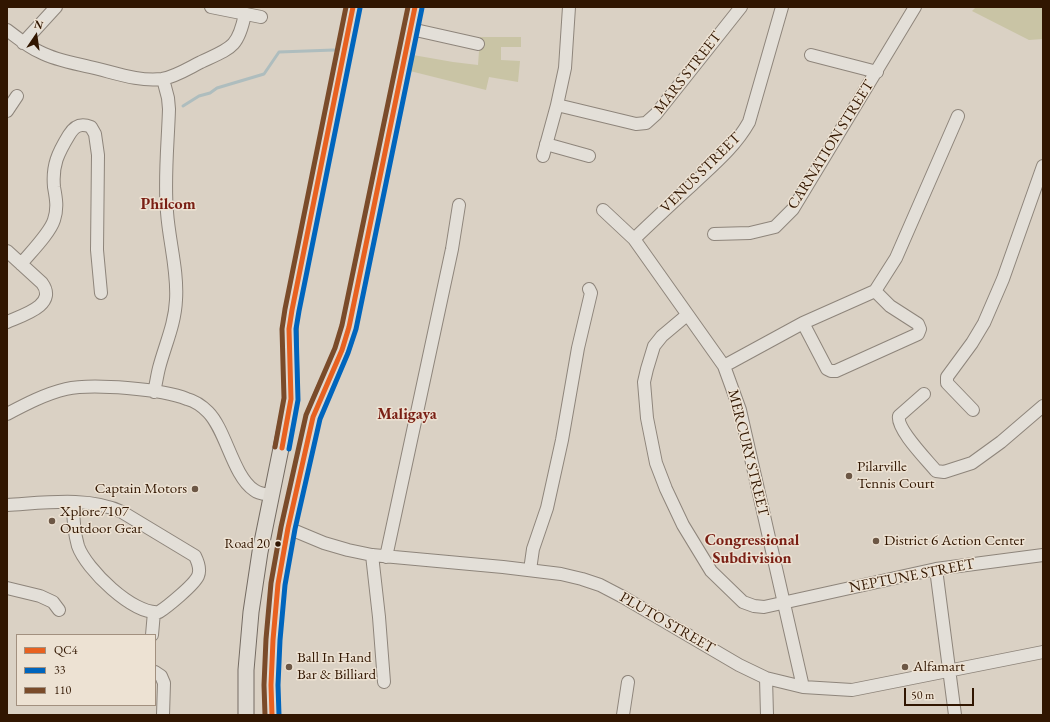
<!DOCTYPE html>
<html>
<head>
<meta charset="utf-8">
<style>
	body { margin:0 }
	#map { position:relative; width:1050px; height:722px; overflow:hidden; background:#dad1c4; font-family:"EB Garamond",serif }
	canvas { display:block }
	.frame { position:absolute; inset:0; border:8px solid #311601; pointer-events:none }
	.legend { position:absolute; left:16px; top:634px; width:140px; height:72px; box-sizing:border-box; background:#ede2d3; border:1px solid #a2907f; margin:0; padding:5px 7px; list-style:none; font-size:12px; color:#311601 }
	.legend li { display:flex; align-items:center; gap:8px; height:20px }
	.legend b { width:20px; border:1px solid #a2907f }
	.north { position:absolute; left:16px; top:16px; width:40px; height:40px; -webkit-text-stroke:3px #ede2d3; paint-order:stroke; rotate:13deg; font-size:11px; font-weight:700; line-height:16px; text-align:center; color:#311601 }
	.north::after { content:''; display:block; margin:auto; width:14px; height:18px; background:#311601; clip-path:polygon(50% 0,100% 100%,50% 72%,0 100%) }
	.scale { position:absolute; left:904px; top:688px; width:70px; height:18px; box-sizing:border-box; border:2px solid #311601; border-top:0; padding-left:5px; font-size:12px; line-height:14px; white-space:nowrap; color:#311601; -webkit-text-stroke:3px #ede2d3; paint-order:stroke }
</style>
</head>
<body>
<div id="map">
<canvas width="1050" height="722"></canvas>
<div class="frame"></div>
<ul class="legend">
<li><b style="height:5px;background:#e86120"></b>QC4</li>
<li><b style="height:5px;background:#0065bd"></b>33</li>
<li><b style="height:5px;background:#7a4b2a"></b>110</li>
</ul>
<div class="north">N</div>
<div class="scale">50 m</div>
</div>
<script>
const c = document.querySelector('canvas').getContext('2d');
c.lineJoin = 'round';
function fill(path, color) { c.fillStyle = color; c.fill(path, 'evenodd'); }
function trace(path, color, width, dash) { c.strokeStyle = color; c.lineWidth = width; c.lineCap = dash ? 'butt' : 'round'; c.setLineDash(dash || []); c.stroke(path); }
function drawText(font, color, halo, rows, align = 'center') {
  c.font = font + ' "EB Garamond",serif'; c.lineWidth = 3; c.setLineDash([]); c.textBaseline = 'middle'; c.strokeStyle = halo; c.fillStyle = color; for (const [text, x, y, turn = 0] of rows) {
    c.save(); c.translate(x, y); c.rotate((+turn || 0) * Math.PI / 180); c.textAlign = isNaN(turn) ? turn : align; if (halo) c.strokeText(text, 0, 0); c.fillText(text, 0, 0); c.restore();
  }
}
fill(new Path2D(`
	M976 7H1043V39L1029 40 972 11Z
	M480 37H521V47H501V60L520 61 518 82 489 77 486 90 410 71 413 55 453 62 478 65Z`), '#c9c4a5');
trace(new Path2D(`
	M183 106 199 96 210 93 217 88 264 74 279 52 334 50`), '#aebdbe', 3);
const minor = new Path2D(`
	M211 7 261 17
	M411 29 478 44
	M7 30C18 38 28 47 40 52 55 60 73 63 90 67 113 72 138 82 162 79 175 77 189 68 201 62 231 48 238 48 245 14
	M23 43 56 7
	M811 55 877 72
	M557 105 636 124 646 123 656 114 741 7
	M7 111 17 96
	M546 144 589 156
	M543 156 557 105 565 68 569 7
	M603 210 634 239 724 366 740 410 803 687
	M714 234 750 233 775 227 793 209 915 7
	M634 239C653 221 673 202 693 184 713 165 735 147 749 122L782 7
	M7 251 42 283C58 305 23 315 7 322
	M21 264C30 253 50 233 54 220 58 208 56 198 54 187 52 165 58 153 69 135 75 125 81 123 91 127L95 134 98 155 97 250 101 293
	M687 315 662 336 654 346 647 369 644 382 647 418 656 463 666 489 683 525 711 571 743 602 754 606 764 607 936 569 1043 555
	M803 323 827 369 831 371H836L918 334 920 329 918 324 890 306 875 291
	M724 366 803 323 875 291 896 258 958 116
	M154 392C156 384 157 376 159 368 165 345 175 324 176 300 178 271 169 241 167 212 164 178 168 143 169 109L168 98 163 79
	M924 394 899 416C896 429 928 461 936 471L944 472 972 463 1001 442 1043 406
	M973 410 947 383V377L972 343 984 323 1003 279 1043 166
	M7 414C26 404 45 394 66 389 92 383 163 389 187 399 195 401 202 406 208 412 226 430 233 476 254 490 259 494 265 494 271 495
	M7 505C43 503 89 496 122 512L195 556C198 562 201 569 198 576 194 585 167 607 159 612 133 615 86 569 78 546 74 532 73 518 73 503
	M288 528 324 543 348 550 372 555 503 567 561 574 582 579 600 585 623 597 739 665 766 678 803 687 852 690 1043 652
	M372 555 379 617 384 682
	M386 557 452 249 459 205
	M936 569 955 715
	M530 570 533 549 547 508 562 440 578 348 591 293 589 289
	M7 588 40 596 53 602 59 610
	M152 635 154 612
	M155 672 161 676 164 683 163 715
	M766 678 767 715
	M623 715 628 682`);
const major = new Path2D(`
	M246 715V670L251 612 260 552 291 399 290 320 353 7
	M272 715 271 685 273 640 278 584 288 528 313 417C323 386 342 359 349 327L415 7`);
trace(minor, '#8e857b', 14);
trace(major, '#746b62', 17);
trace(minor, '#e3dfd8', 12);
trace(major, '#ded9d1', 15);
trace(new Path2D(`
	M282 448 291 399 289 329 292 310 353 7
	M272 715 271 685 273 640 278 584 288 528 313 417 342 350 349 327 415 7`), '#e86120', 5);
trace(new Path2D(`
	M289 449 298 400 296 329 299 311 360 8
	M279 715 278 685 280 640 285 585 295 529 320 419 348 353 356 329 422 8`), '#0065bd', 5);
trace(new Path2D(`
	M275 447 284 398 282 329 285 309 346 7
	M265 715 264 685 266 639 271 583 281 527 306 415 335 348 342 325 408 7`), '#7a4b2a', 5);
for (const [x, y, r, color] of [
	[849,476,4,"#6c5745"],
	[195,489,4,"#6c5745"],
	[52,521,4,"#6c5745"],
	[876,541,4,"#6c5745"],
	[278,544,3.5,"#311601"],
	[289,667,4,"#6c5745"],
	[905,667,4,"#6c5745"]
]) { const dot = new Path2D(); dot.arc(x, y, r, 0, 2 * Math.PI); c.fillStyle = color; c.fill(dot); trace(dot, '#ede2d3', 1.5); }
drawText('14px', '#311601', '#ede2d3', [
	["Road 20",270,544]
], 'right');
drawText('15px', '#311601', '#ede2d3', [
	["MARS STREET",688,73,-52],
	["CARNATION STREET",831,145,-58],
	["VENUS STREET",701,173,-45],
	["MERCURY STREET",748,453,76],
	["NEPTUNE STREET",912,576,-11],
	["PLUTO STREET",667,623,30]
]);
drawText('15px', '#311601', '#ede2d3', [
	["Pilarville",857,467],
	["Tennis Court",857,484],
	["Captain Motors",187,489,"right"],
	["Xplore7107",60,512],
	["Outdoor Gear",60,529],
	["District 6 Action Center",884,541],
	["Ball In Hand",297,658],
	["Bar & Billiard",297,675],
	["Alfamart",913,667]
], 'left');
drawText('bold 16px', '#7a1f14', '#ede2d3', [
	["Philcom",168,205],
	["Maligaya",407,415],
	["Congressional",752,541],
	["Subdivision",752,559]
]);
</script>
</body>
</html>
